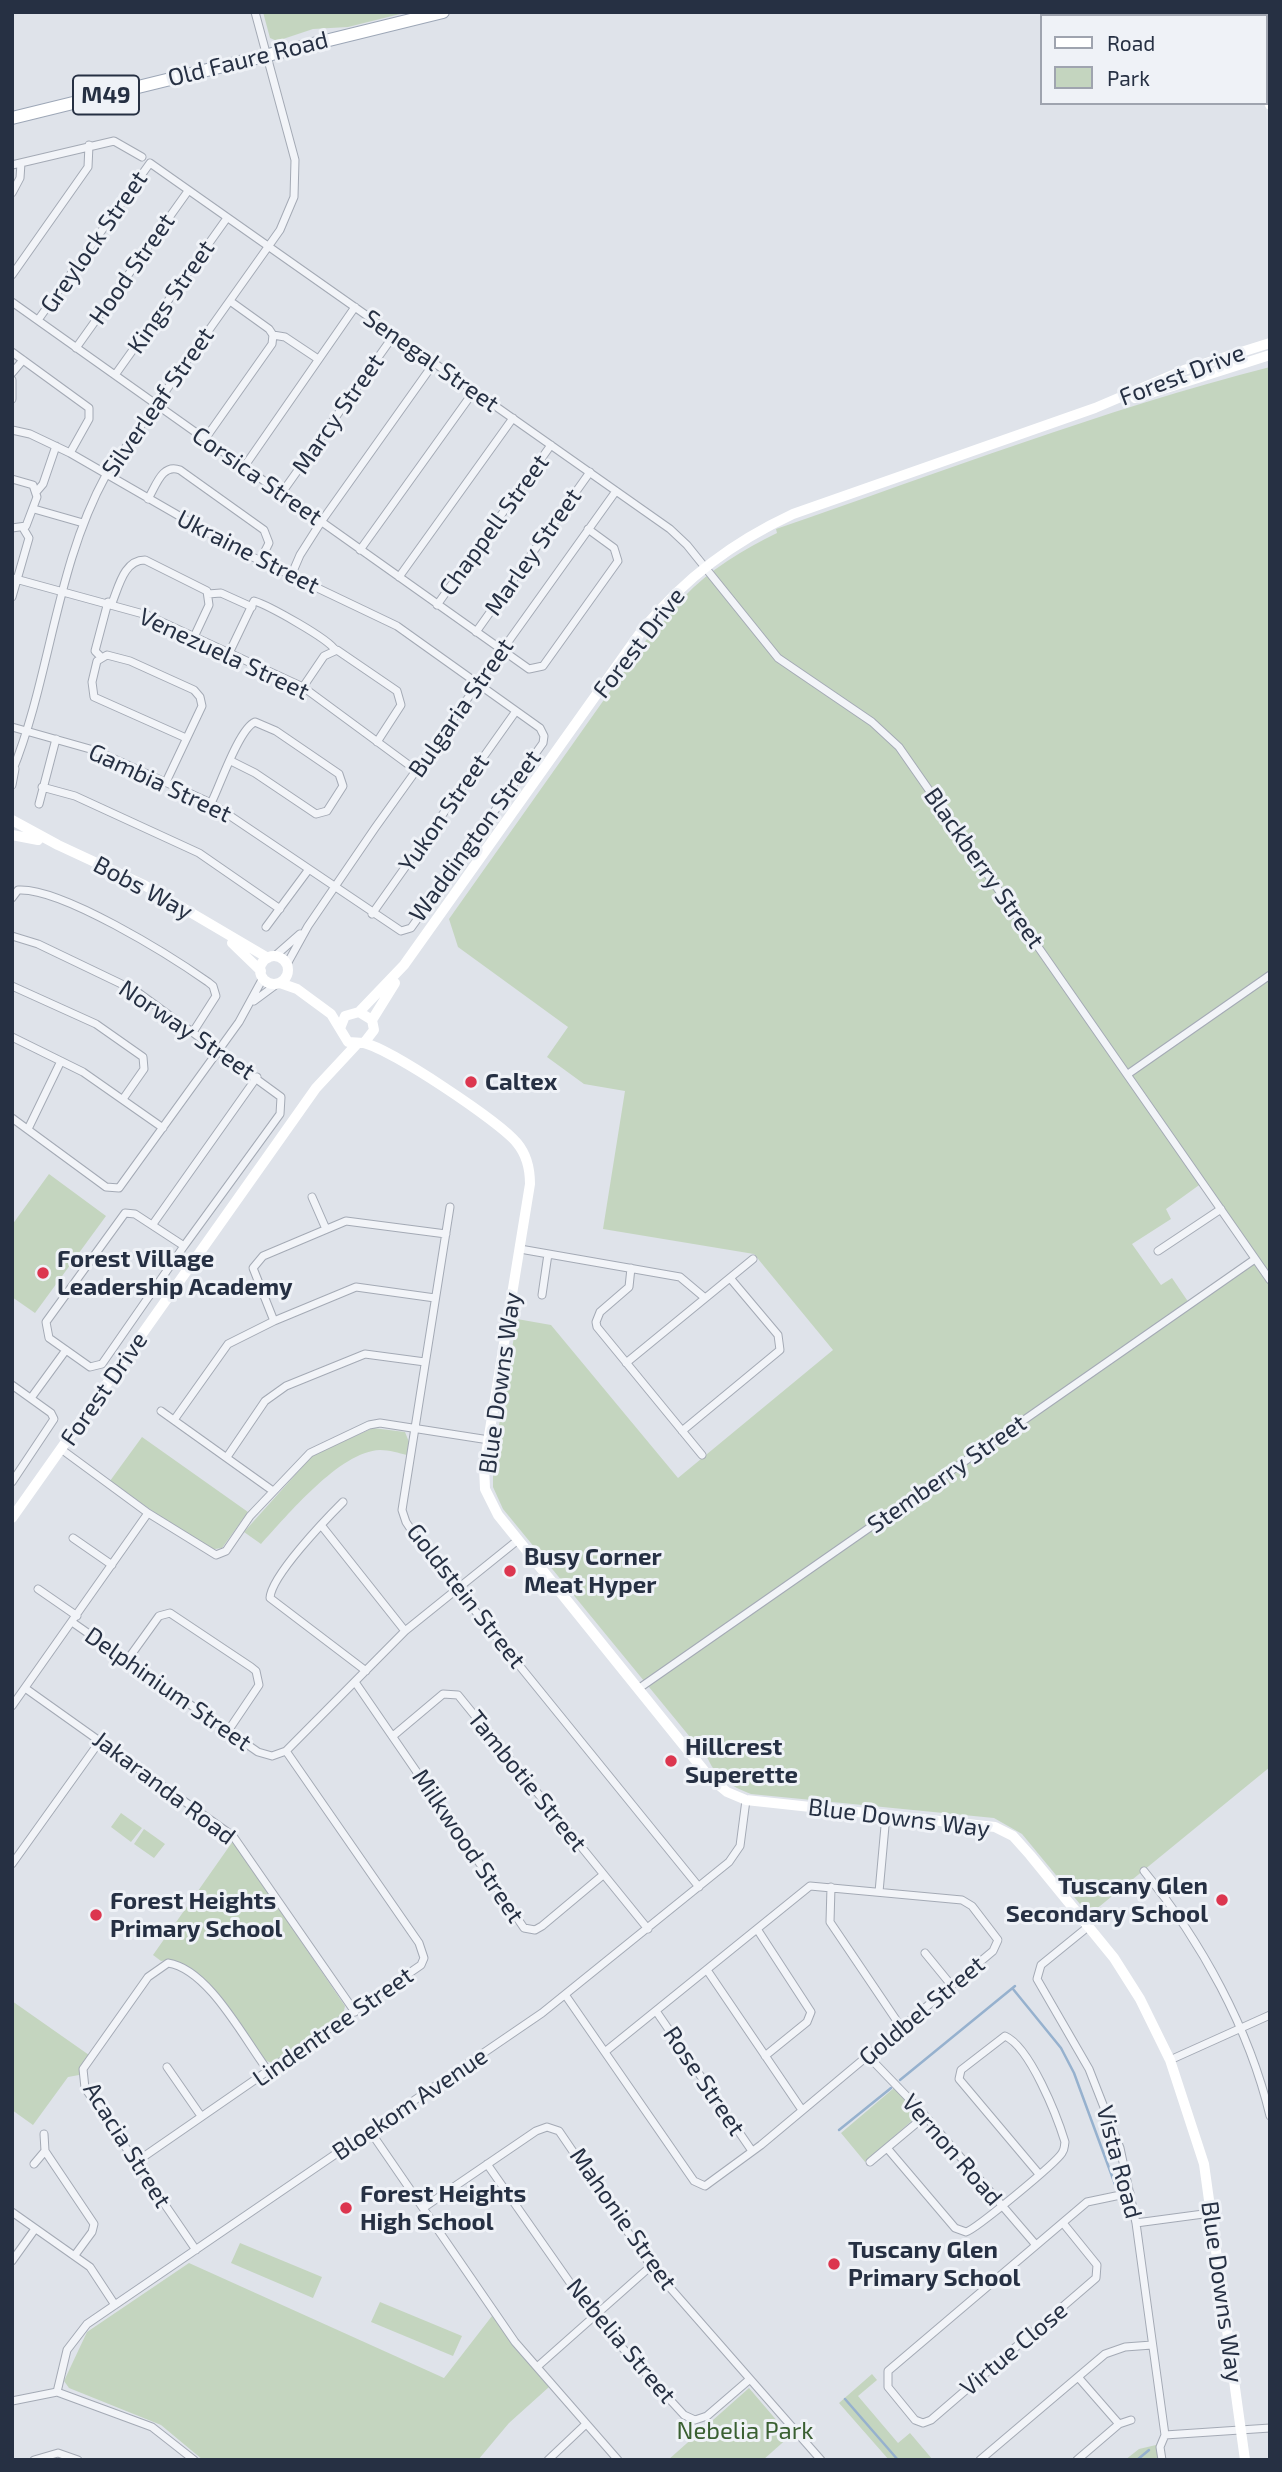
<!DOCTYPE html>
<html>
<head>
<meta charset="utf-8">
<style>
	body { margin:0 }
	#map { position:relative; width:1282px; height:2472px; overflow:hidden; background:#dfe3ea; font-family:"Exo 2",sans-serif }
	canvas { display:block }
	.frame { position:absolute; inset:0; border:14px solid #263043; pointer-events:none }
	.legend { position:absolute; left:1040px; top:14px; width:228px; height:91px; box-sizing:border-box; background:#eff2f7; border:2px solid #9fa4af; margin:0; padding:9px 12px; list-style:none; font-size:21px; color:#263043 }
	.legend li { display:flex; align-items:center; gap:14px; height:35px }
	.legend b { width:35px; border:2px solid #9fa4af }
</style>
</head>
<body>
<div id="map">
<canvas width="1282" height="2472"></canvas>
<div class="frame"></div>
<ul class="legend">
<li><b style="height:9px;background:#fff"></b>Road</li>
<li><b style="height:19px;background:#c4d5bf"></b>Park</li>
</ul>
</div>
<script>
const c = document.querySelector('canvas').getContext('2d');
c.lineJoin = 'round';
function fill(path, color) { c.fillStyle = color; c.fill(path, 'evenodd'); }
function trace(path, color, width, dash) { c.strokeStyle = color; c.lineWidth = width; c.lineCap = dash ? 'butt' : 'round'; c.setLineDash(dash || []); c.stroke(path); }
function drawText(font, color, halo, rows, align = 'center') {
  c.font = font + ' "Exo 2",sans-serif'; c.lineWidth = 6; c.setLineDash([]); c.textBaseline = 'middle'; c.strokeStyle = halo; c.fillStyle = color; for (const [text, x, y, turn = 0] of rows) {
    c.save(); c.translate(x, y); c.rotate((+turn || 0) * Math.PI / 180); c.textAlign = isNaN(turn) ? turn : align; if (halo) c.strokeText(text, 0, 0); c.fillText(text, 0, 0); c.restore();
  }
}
fill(new Path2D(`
	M263 12H408L348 27 313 29 277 41 270 38Z
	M1270 367V1767L1089 1915 1022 1834 994 1818 751 1794C731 1786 717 1779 708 1759L503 1509 493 1487V1461L517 1319 551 1325 678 1478 833 1350 754 1254 603 1229 625 1091 584 1084 547 1057 568 1027 458 947 449 919 654 629C668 620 673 609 683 598 709 570 744 549 777 533L776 529C939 473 1102 410 1270 367ZM1202 1183 1254 1259 1189 1303 1172 1278 1161 1285 1132 1244 1171 1219 1166 1209Z
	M49 1174 106 1216 35 1313 12 1297V1225Z
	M373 1428 405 1432 409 1442 407 1455C399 1453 389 1450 380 1450 340 1451 287 1516 261 1544L244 1532 313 1455Z
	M142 1437 248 1512 222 1548 208 1550 110 1481Z
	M121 1813 142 1828 131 1842 111 1827Z
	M144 1829 165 1844 154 1858 134 1844Z
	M233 1841 345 2006 343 2015 272 2063 264 2060 223 2002 170 1960 161 1961 153 1955Z
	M12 2001 89 2055 79 2075 68 2077 33 2125 12 2110Z
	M894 2088 913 2107 915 2118 865 2162 841 2133Z
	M240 2243 322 2277 313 2298 231 2263Z
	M189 2263 444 2378 492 2316 549 2387 509 2423 478 2460H203L161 2425 69 2388 64 2381 87 2332Z
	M380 2302 462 2336 453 2356 371 2322Z
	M872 2374 877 2380 858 2396 898 2443 910 2433 933 2460H889L839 2403Z
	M749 2388 790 2436 763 2460H668Z
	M1156 2445 1158 2460H1125L1139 2449Z`), '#c4d5bf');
trace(new Path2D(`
	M1013 1989 1061 2048 1074 2073 1116 2187
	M900 2080 1015 1986
	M839 2130 891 2088
	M845 2399 898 2460
	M1137 2460 1149 2450`), '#96b1ce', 2.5);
const street = new Path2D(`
	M12 165 114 141 142 157
	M12 193 20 178 21 163
	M12 275 88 167 89 145
	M230 301 269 329 273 335
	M12 302 529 669 543 666 618 561 614 548 588 529
	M38 320 150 163 670 529 687 545 778 658 872 722 899 747 1270 1280
	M273 335 285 337 318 359
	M76 348 188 191
	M12 352 89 408V419L70 453
	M12 373 23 360
	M115 375 227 218
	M12 380V399
	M12 430 30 434 70 453 240 551 397 626 540 728 544 736 543 743 411 928 401 931 211 803 97 751 12 727
	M205 439 272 344 273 335
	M244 467 355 307
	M12 479 33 485 37 497 26 526 12 528
	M37 491 43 484 56 446
	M281 494 394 335
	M148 499C156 486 162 463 180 470L264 530 269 543 260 561
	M34 509 83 523
	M360 550 474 391
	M291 576 300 555 321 522 434 363
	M399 577 513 418
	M12 578 147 615 303 687 417 771
	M208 594 221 593 252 607
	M12 597 29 538 23 528
	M112 603C119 586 124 560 145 560L207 591 209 605 194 637
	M437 605 551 445
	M476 632 590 472
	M231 649 254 601C268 605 329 639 335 650
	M101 657 95 651 108 602
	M303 687 324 656 337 650 397 691 401 705 377 742
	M12 772C51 676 55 568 106 475L280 230 294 197 295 160 255 12
	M166 782 202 706 200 697 194 690 130 661 107 655 97 661 92 682 94 697 186 738
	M12 785 15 769
	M42 787 75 796 199 853 280 909
	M211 803 213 799C221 782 240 728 255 722L276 731 339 774 343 786 327 811 316 814 255 773 231 761
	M39 804 56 739
	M12 898 18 890C61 887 171 956 208 982L213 986 216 996 193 1032
	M372 914 516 711
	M266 927 309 869
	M12 936 38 944 136 991 281 1097 280 1114 184 1246
	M275 956 300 934
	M287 964 308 926 375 828 616 491
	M12 986 96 1024 143 1057 144 1069 123 1099
	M254 1001 277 984
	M12 1037 83 1072 163 1128
	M1128 1074 1270 975
	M12 1118 106 1187 119 1188 239 1022 263 978
	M28 1129 61 1061
	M312 1197 326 1229
	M450 1207 402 1510 406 1522 420 1543 699 1887
	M125 1213 135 1214 184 1246 102 1364 90 1367 49 1338 46 1322Z
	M153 1224 257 1077
	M520 1249 680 1277 705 1298
	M1158 1251 1221 1209
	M631 1268 629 1287 600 1312 596 1322 597 1327 702 1455
	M542 1295 548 1254
	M274 1321 253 1268 263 1256 346 1221 446 1234
	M626 1363 753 1259
	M12 1385 51 1413 54 1419 12 1482
	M31 1398 66 1350
	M161 1411 273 1491
	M174 1420 228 1344 274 1321 356 1287 435 1298
	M682 1431 780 1350 778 1335 730 1278
	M61 1449 148 1513 216 1555 226 1551 250 1516 310 1453 369 1425 380 1423 489 1440
	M227 1457 265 1401 286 1386 365 1354 425 1362
	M343 1502C326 1519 271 1576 270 1598L366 1671
	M321 1525 405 1631
	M73 1538 112 1565
	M38 1589 77 1616
	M72 1622 258 1752 272 1756 286 1751 405 1631 518 1540
	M128 1659 159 1616 170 1613 251 1667 256 1671 259 1685 228 1731
	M355 1682 524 1928 535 1930 542 1926 603 1875
	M25 1688 233 1836 355 2012
	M638 1689 1255 1259
	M12 1706 148 1513
	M393 1736 443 1694 458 1695 648 1929
	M12 1864 100 1741
	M1144 1871C1201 1941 1249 2028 1270 2116
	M831 1887 830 1922 901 2027
	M879 1892 886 1815
	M1089 1926 1041 1965 1037 1979 1089 2069 1120 2148 1136 2223 1165 2435 1160 2447 1162 2460
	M757 1929 811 2012 807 2022 765 2056
	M925 1953 952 1986
	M707 1970 802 2110
	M566 1996 694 2181 705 2186 761 2145 993 1951 998 1940 972 1906 962 1900 810 1886 606 2051
	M656 2011 752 2151
	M867 2055 920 2110 1036 2245
	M1170 2060 1270 2015
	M167 2067 201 2116
	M370 2131 515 2342 618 2460
	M44 2134 45 2151 94 2224 92 2232 75 2255
	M887 2148 955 2228 966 2232C976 2229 1056 2163 1062 2153 1065 2149 1064 2147 1065 2142 1057 2116 1030 2047 1005 2036L961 2070 959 2079 1039 2174
	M136 2162 421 1965 424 1958 419 1943 286 1751
	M870 2162 925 2116
	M34 2164 45 2151
	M487 2164 594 2317 684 2415 695 2420 707 2416 750 2379
	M423 2208 536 2131 547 2127 559 2131 651 2266 821 2460
	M12 2212 90 2267 115 2305
	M1063 2223 1097 2265 1096 2278 931 2420 923 2423 915 2420 888 2387V2371L1087 2202 1130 2193
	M1136 2223 1211 2213
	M196 2250 85 2088 83 2069 148 1977 168 1963C209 1969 245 2041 269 2072
	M12 2261 35 2229
	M537 2367 651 2266
	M1078 2377 1119 2424
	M57 2392 67 2350 87 2324 542 2013 729 1862 740 1846 746 1800
	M12 2401 57 2392 152 2427 194 2460
	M1165 2435 1270 2428
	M34 2460 58 2453 78 2460
	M548 2460 586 2424
	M980 2460 1105 2354 1125 2347 1152 2345
	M1077 2460 1119 2424 1131 2420`);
const primary = new Path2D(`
	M12 118 443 12`);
trace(street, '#a4aab5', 9);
trace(primary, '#9da7b7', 14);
trace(street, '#f2f4f8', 7);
trace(new Path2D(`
	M1236 12 1238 16
	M1253 12 1254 16
	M1266 50 1270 59
	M1266 95 1270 105
	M1135 398 1270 355
	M12 820 58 845 144 885 268 958
	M12 835 38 840
	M232 943 261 971
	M260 970a14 14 0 1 1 28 0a14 14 0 1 1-28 0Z
	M280 983 297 989 331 1014 348 1042 364 1043 374 1030 372 1020 359 1012 345 1016 341 1026
	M359 1012 404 965 643 629C685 578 733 542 793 514L1095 408 1184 370 1270 343
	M372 1020 395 983
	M364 1043C391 1049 500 1122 517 1143 527 1155 530 1169 530 1184L484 1466 485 1489 498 1515 710 1778 727 1792 746 1800 995 1827 1013 1836 1030 1855 1114 1958 1140 1999 1170 2060 1204 2164 1245 2460
	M12 1518 316 1088 356 1045`), '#fff', 10);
trace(primary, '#fff', 12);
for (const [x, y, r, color] of [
	[471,1082,7,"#dc364f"],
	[43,1273,7,"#dc364f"],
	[510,1571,7,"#dc364f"],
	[671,1761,7,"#dc364f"],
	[1222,1900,7,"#dc364f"],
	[96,1915,7,"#dc364f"],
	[346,2208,7,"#dc364f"],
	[834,2264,7,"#dc364f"]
]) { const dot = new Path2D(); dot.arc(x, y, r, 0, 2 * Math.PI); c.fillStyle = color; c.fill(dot); trace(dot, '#eff2f7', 2.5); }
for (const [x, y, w] of [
	[106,95,66]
]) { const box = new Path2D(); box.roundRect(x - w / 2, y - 19.5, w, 39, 5); c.fillStyle = '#eff2f7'; c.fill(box); trace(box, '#263043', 2); }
drawText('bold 23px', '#263043', null, [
	["M49",106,95]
]);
drawText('24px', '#263043', '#eff2f7', [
	["Old Faure Road",248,59,-14],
	["Greylock Street",94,242,-55],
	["Hood Street",132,269,-55],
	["Kings Street",171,297,-55],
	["Senegal Street",431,361,35],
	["Forest Drive",1182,375,-21],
	["Silverleaf Street",158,402,-55],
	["Marcy Street",338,414,-55],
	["Corsica Street",257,476,35],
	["Chappell Street",494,525,-54],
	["Ukraine Street",248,552,27],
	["Marley Street",533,552,-55],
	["Forest Drive",639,643,-52],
	["Venezuela Street",224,654,25],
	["Bulgaria Street",461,708,-55],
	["Gambia Street",160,783,25],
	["Yukon Street",444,813,-55],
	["Waddington Street",475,836,-54],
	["Blackberry Street",984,868,55],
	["Bobs Way",143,888,28],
	["Norway Street",187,1030,34],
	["Blue Downs Way",500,1383,-82],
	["Forest Drive",104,1389,-55],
	["Stemberry Street",947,1474,-35],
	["Goldstein Street",466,1596,52],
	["Delphinium Street",168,1689,35],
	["Tambotie Street",527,1781,51],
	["Jakaranda Road",164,1788,37],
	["Blue Downs Way",899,1818,7],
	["Milkwood Street",468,1846,56],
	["Goldbel Street",922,2011,-40],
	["Lindentree Street",333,2027,-35],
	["Rose Street",704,2081,56],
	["Bloekom Avenue",410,2104,-34],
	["Acacia Street",127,2145,58],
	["Vernon Road",952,2150,49],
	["Vista Road",1119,2162,75],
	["Mahonie Street",623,2219,55],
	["Blue Downs Way",1222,2292,82],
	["Nebelia Street",621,2341,50],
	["Virtue Close",1014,2349,-40]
]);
drawText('bold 24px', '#263043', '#eff2f7', [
	["Caltex",485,1082],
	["Forest Village",57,1259],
	["Leadership Academy",57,1287],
	["Busy Corner",524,1557],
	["Meat Hyper",524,1585],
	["Hillcrest",685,1747],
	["Superette",685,1775],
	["Tuscany Glen",1208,1886,"right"],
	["Secondary School",1208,1914,"right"],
	["Forest Heights",110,1901],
	["Primary School",110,1929],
	["Forest Heights",360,2194],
	["High School",360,2222],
	["Tuscany Glen",848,2250],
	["Primary School",848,2278]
], 'left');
drawText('24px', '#3a6032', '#eff2f7', [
	["Nebelia Park",745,2431]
]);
</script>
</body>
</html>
